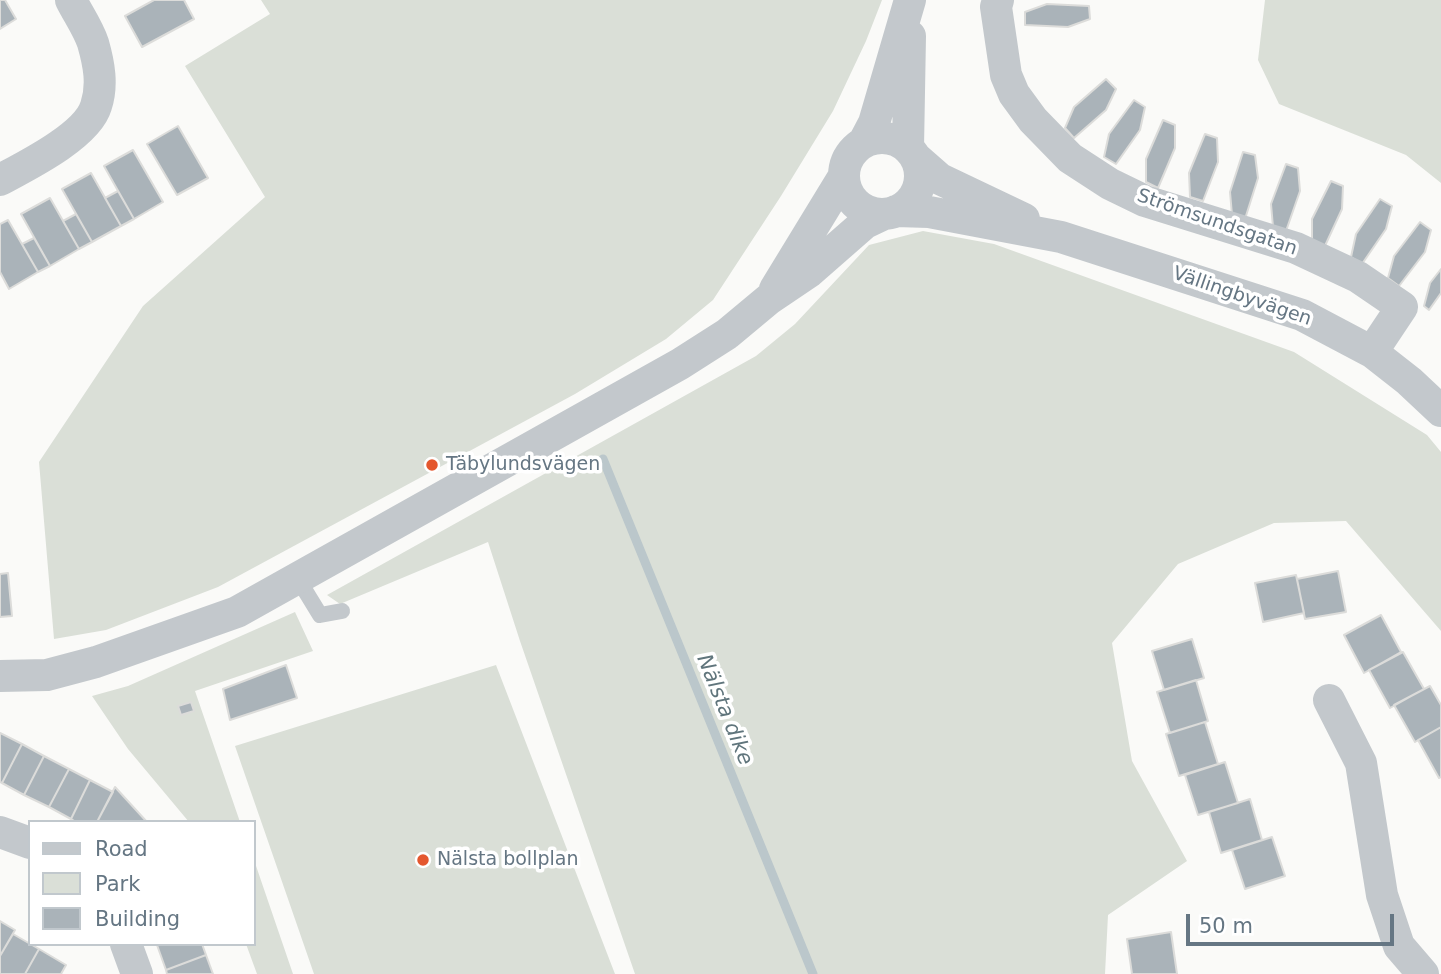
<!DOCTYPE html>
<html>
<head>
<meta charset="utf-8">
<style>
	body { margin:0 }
	#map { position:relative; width:1441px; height:974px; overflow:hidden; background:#fafaf8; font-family:"DejaVu Sans",sans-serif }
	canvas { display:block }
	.legend { position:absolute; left:28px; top:820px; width:228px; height:126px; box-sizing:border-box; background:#fff; border:2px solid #c1c8cd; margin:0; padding:9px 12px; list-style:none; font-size:21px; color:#657683 }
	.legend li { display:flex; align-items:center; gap:14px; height:35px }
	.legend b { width:35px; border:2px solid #c1c8cd }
	.scale { position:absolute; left:1186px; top:914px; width:208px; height:32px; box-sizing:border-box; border:4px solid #657683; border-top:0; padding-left:9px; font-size:21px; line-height:24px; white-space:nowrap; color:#657683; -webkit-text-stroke:5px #fff; paint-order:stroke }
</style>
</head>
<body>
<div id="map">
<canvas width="1441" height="974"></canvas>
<ul class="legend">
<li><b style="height:9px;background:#c3c8cc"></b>Road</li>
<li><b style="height:19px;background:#dadfd7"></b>Park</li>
<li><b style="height:19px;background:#aab3b9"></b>Building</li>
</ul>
<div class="scale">50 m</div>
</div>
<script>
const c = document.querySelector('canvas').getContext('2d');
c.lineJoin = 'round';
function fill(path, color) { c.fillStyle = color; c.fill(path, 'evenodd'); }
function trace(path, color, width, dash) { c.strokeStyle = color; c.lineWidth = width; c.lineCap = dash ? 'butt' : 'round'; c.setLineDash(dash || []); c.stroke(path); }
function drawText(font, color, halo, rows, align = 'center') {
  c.font = font + ' "DejaVu Sans",sans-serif'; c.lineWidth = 7; c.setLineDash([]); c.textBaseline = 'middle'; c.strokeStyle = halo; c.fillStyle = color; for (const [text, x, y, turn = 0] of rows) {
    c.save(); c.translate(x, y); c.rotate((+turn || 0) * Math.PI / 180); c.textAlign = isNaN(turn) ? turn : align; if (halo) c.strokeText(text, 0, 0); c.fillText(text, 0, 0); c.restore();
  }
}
fill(new Path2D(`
	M261 0H882L866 41 833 111 781 196 713 300 666 339 575 394 218 587 106 630 54 639 39 462 143 306 265 197 185 66 270 14Z
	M1265 0H1441V183L1406 155 1279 104 1258 60Z
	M923 231 994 244 1294 352 1427 435 1441 452V631L1346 521 1274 523 1178 564 1112 643 1132 761 1187 861 1108 915 1105 974H635L520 641 488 542 340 604 327 595 756 356 795 324 869 245Z
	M295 612 313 651 195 691 240 822H189L128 749 92 696 128 686Z
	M496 665 615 974H314L235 746Z
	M254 860 293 974H257L246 944H254Z`), '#dadfd7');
trace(new Path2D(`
	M603 459 813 974`), '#bbc7cb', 9);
const building = new Path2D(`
	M0 0H5L16 19 0 29Z
	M154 0H184L194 19 142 47 125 16Z
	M1047 4 1089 6 1090 19 1068 27 1025 25V12Z
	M1106 79 1116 89 1106 110 1074 138 1065 128 1074 107Z
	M1134 100 1145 107 1140 130 1116 164 1104 157 1109 134Z
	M1163 120 1175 125V148L1158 188 1146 182V159Z
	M178 126 208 178 177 195 147 144Z
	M1205 134 1217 138 1218 162 1203 201 1190 197 1189 173Z
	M133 150 163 202 134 219 104 166Z
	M1243 152 1255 155 1258 178 1245 219 1232 215 1230 192Z
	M1286 164 1298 168 1300 191 1286 231 1273 227 1271 204Z
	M91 173 121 226 92 242 62 189Z
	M1331 181 1343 186 1342 209 1324 248 1312 242V219Z
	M118 191 134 219 121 226 105 198Z
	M50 198 79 249 50 266 21 214Z
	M1380 199 1392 206 1386 229 1362 264 1351 257 1356 234Z
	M76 214 92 242 79 249 63 221Z
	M8 220 38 272 9 289 0 272V224Z
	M1420 222 1431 230 1425 252 1399 286 1388 278 1394 256Z
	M34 238 50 266 38 272 22 244Z
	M1441 269V293L1429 310 1424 306 1430 283Z
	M1338 571 1346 612 1305 619 1297 579Z
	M8 573 12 616 0 617V574Z
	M1296 575 1304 613 1263 622 1255 583Z
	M1381 615 1401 652 1364 673 1344 635Z
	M1192 639 1204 678 1164 690 1152 651Z
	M1403 652 1424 689 1390 708 1369 670Z
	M286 665 297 698 230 720 223 689Z
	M1196 680 1208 721 1170 733 1157 692Z
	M1430 686 1441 705V727L1415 742 1394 705Z
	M191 702 194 711 181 715 178 706Z
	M1205 722 1218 764 1179 776 1166 734Z
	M1441 727V777L1439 778 1418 740Z
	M0 733 22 744 2 783 0 782Z
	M22 744 44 756 24 795 2 783Z
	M44 756 69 769 49 807 24 795Z
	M1225 762 1238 803 1198 815 1185 775Z
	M69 769 90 780 71 819 49 807Z
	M90 780 113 792 97 822H76L71 819Z
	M115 787 147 822H97Z
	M1250 799 1262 840 1221 853 1209 812Z
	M1272 837 1285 876 1245 889 1232 850Z
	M0 921 15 930 0 956Z
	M1171 932 1177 974H1132L1127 939Z
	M13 934 39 949 25 974H0V956Z
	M202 944 206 955 166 970 157 945Z
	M39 949 66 965 61 974H25Z
	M206 955 213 974H167L166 970Z`);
fill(building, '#aab3b9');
trace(building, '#dcdcda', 2);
trace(new Path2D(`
	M298 579 320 615 342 611`), '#c3c8cc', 16);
trace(new Path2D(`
	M998 0 996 7 1006 75 1014 94 1033 120 1070 158 1110 184 1145 201 1296 248 1358 277 1402 307 1372 352
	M844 176a38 38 0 1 1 76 0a38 38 0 1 1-76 0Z
	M864 142 874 123 910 0
	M908 148 910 36
	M916 158 940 179 1024 219
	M0 180C26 166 87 136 96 106 103 85 99 64 93 43 88 28 78 14 71 0
	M896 211 929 212 1061 237 1302 315 1372 352 1409 381 1441 411
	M775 289 844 176
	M0 676 47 675 96 662 237 612 680 364 727 334 769 299 809 272 865 223 884 214
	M1329 700 1361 763 1382 895 1399 946 1423 974
	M0 832 30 843
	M126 944 137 974`), '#c3c8cc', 32);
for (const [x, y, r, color] of [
	[432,465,7,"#e4572e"],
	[423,860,7,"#e4572e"]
]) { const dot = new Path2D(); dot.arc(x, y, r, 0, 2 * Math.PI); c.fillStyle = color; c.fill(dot); trace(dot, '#fff', 2.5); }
drawText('19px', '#657683', '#fff', [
	["Strömsundsgatan",1217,223,19],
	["Vällingbyvägen",1242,297,19]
]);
drawText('19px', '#657683', '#fff', [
	["Täbylundsvägen",446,465],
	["Nälsta bollplan",437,860]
], 'left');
drawText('italic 21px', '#60757c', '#fff', [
	["Nälsta dike",724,710,68]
]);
</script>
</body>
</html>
